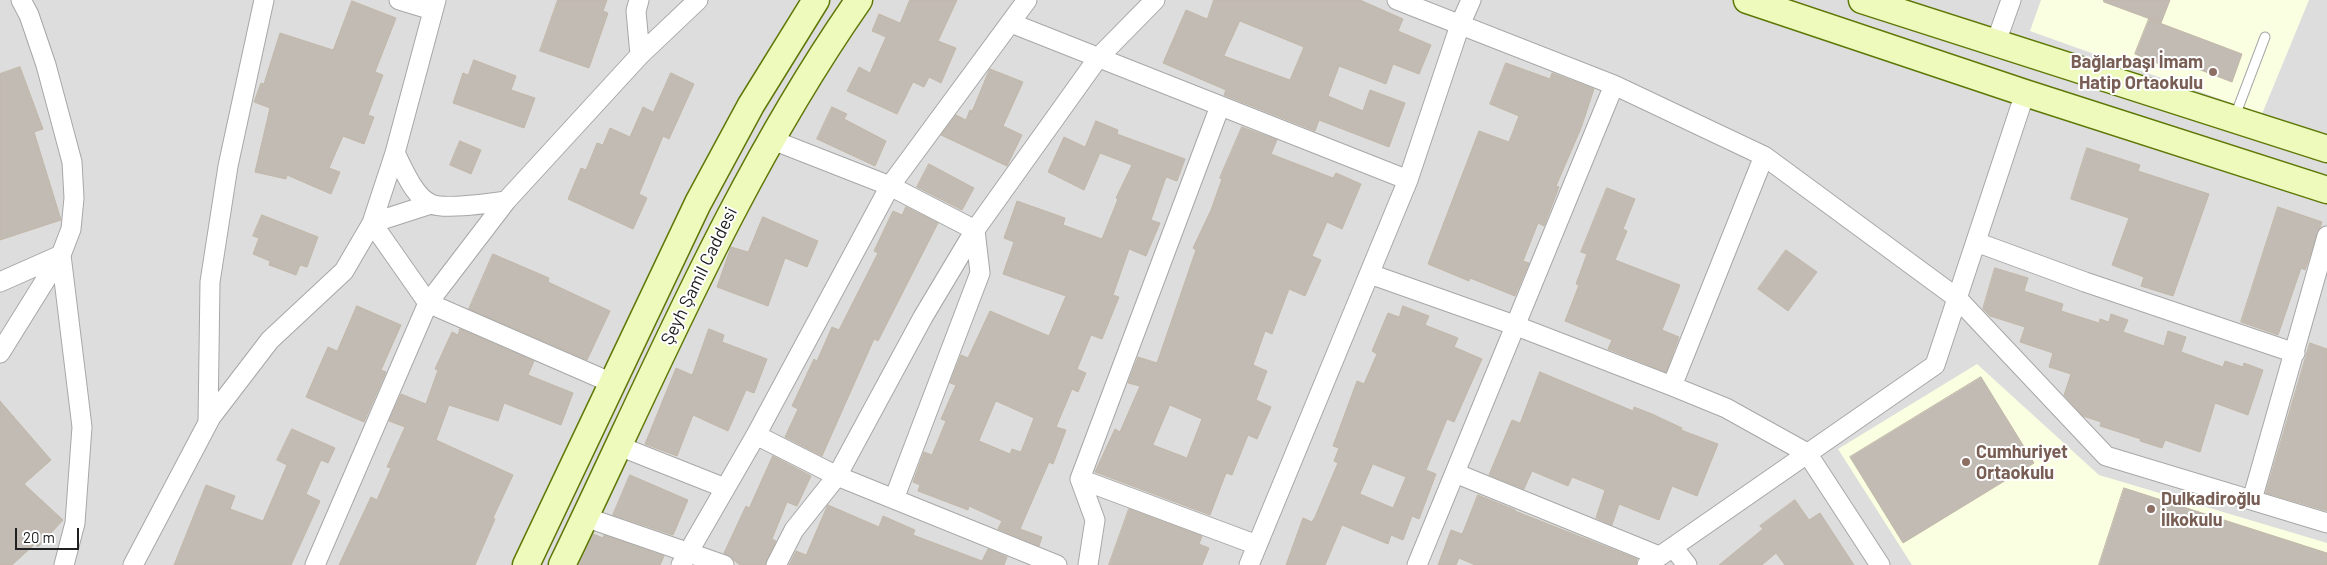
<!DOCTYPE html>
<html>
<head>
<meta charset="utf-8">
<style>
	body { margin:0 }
	#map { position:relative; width:2327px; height:565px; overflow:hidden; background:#f1efe7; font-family:Barlow,sans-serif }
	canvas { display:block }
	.scale { position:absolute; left:15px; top:528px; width:64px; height:22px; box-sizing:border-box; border:2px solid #202020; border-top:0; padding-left:6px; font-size:15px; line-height:18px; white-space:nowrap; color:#202020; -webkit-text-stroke:4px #fff; paint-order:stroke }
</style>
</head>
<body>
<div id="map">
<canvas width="2327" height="565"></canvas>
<div class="scale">20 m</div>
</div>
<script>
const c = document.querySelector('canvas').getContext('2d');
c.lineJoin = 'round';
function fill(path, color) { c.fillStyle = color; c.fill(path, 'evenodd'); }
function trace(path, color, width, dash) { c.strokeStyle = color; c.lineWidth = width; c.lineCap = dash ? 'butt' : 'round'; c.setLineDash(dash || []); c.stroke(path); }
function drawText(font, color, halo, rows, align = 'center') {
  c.font = font + ' Barlow,sans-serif'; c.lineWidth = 4; c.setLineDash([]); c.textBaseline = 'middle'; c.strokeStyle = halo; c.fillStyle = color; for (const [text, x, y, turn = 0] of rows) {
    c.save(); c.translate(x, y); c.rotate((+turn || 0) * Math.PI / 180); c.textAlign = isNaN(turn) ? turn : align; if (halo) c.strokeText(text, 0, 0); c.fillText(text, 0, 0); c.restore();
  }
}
fill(new Path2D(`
	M0 0H2327V565H0Z`), '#dedddd');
fill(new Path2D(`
	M2041 0H2309L2262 114 2030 31Z
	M1977 364 2099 475 2327 543V565H1912L1838 449Z`), '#fbffe2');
const building = new Path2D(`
	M558 0H607L603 11 608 13 589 68 540 51Z
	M910 0H957L938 41 956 48 941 83 929 77 924 87 913 82 897 114 847 91 859 67 870 73 886 37 872 31 879 14 900 23Z
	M1214 0H1360L1403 19 1398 31 1431 45 1419 74 1393 64 1386 84 1339 66 1328 96 1363 111 1370 90 1405 103 1389 147 1319 120 1315 131 1224 95 1226 90 1163 63 1186 10 1207 19ZM1240 21 1304 47 1290 80 1224 56Z
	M2104 0H2170L2161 23 2104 2Z
	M352 1 396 18 375 72 383 75 368 115 374 117 364 144 343 136 329 168 340 172 331 194 287 175 286 179 255 172 270 108 254 102 261 83 264 84 280 33 333 50Z
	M2149 19 2242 54 2232 82 2172 59 2169 68 2135 54Z
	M474 60 516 76 511 90 535 98 524 128 453 103 463 73 468 75Z
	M1506 63 1550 79 1552 73 1594 89 1581 128 1556 186 1559 187 1544 226 1538 223 1523 261 1529 263 1515 296 1470 278 1469 281 1428 264 1479 131 1509 142 1519 116 1490 104Z
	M20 67 43 129 34 132 61 220 0 240V74Z
	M990 69 1023 82 1003 126 1022 135 1007 166 941 135 956 115 966 120 970 110 972 111Z
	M671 73 694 84 669 139 663 136 639 194 647 198 633 229 568 199 581 168 586 170 597 143 603 145 610 128 630 137 643 107 653 112Z
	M832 107 847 114 844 119 886 141 875 166 817 139Z
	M1096 121 1118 130 1117 134 1185 159 1177 181 1166 177 1151 220 1160 223 1146 256 1129 249 1113 295 1119 297 1102 339 1091 335 1077 369 1086 373 1078 392 1072 389 1056 427 1066 430 1053 464 1049 462 1020 529 1042 537 1039 546 998 529 1002 521 969 506 968 510 918 491 920 485 913 482 924 452 932 455 946 421 941 419 956 385 950 383 961 355 968 358 990 311 1049 336 1066 296 1003 274 1014 242 1004 238 1017 201 1065 218 1063 225 1102 239 1118 199 1116 198 1132 165 1100 153 1084 190 1048 172 1064 137 1085 147ZM996 401 1034 418 1021 452 1012 449 1010 454 979 441Z
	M1242 127 1277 140 1271 154 1333 178 1336 173 1361 184 1342 229 1327 222 1312 256 1321 260 1305 296 1289 289 1272 334 1265 331 1253 365 1267 371 1256 400 1271 407 1257 439 1248 435 1232 475 1226 473 1210 515 1095 472 1115 429 1120 432 1140 386 1128 383 1138 357 1157 363 1196 250 1193 248 1211 210 1222 179 1220 178ZM1170 405 1202 419 1187 458 1153 445Z
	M460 141 481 150 471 174 450 165Z
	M2087 148 2140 165 2138 171 2209 194 2173 296 2141 286 2144 277 2112 265 2129 218 2071 199Z
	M929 164 974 188 962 210 917 187Z
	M1607 188 1635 199 1623 229 1627 231 1615 260 1680 285 1662 330 1679 337 1666 372 1608 349 1612 340 1565 321 1579 285 1576 284 1587 254 1581 252Z
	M906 207 938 223 878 341 874 339 822 456 785 437 798 409 792 406 814 359 817 361 832 327 839 330 878 253 874 251 893 211 902 215Z
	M2278 207 2322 222 2305 270 2301 268 2278 335 2241 322Z
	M262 215 318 237 307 267 300 265 296 275 269 265 270 261 253 254 259 238 253 236Z
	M763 217 818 241 807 267 785 258 768 306 717 287 731 247 748 252Z
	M1786 250 1817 272 1788 311 1758 289Z
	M493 254 549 278 548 282 610 311 587 360 469 309Z
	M1995 268 2028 278 2024 291 2063 304 2061 311 2099 323 2100 319 2109 322 2111 314 2128 320 2123 332 2164 346 2168 331 2186 337 2181 352 2223 367 2225 361 2243 367 2244 363 2263 370 2248 415 2215 403 2200 452 2165 440 2162 448 2140 441 2141 439 2100 426 2101 422 2083 416 2064 395 2071 374 2049 367 2053 353 2020 342 2025 327 1990 316 1983 309Z
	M357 306 401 325 381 370 386 372 364 422 306 397 328 347 337 351Z
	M1403 306 1429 316 1425 325 1458 338 1454 347 1482 359 1454 422 1447 419 1426 470 1436 474 1419 519 1412 516 1403 540 1391 535 1388 544 1342 525 1325 565H1286L1303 518 1312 522 1315 517 1338 463 1334 461 1339 448 1333 446 1357 381 1364 384 1377 354 1372 351 1388 313 1399 317ZM1373 464 1406 477 1393 508 1360 494Z
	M460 329 534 361 528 375 573 393 561 425 504 403 498 421 449 405 436 440 513 475 493 518 495 519 475 565H339L371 497 377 500 391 468 387 467 405 427 389 421 401 394 426 404 438 370 435 369 452 332 458 335Z
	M709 329 724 335 722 342 767 359 754 393 746 390 728 431 693 415 677 456 645 444 676 368 692 375Z
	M2310 343 2327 349V511L2266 493Z
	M1540 372 1633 411 1634 407 1652 414 1682 428 1681 430 1718 444 1697 496 1672 486 1659 520 1619 504 1612 525 1596 518 1605 490 1572 477 1568 486 1532 471 1524 489 1489 475 1512 420 1520 423Z
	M1981 377 2034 463 1903 543 1850 457Z
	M0 401 51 460 24 484 63 520 38 547 35 544 12 565H0Z
	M292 429 335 448 328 463 321 460 306 494 320 501 291 565H174L206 485 235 496 230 509 263 521 287 465 277 460Z
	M773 456 811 476 797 506 787 502 772 539 776 541 765 565H740L724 553 746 506 749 508Z
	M630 475 688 500 673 535 613 515Z
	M2124 488 2327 553V565H2099Z
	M1478 495 1515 510V511L1637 559 1636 565H1475L1459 558 1456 565H1438L1451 530 1462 534Z
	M1795 500 1809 520 1820 513 1854 565H1785L1776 553 1762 565H1719L1763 529 1760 526Z
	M828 505 879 527 883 516 915 530 913 535 982 561 988 549 1007 557 1004 565H789L796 551 806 555Z
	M1129 509 1202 536 1199 544 1209 548 1202 565H1109Z
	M593 534 603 538 604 535 664 556 660 565H579Z`);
fill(building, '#c1bbb3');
trace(building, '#c2b8a9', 1);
const service = new Path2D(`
	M2235 116 2265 37`);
const minor = new Path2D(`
	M399 0 432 10
	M1397 0 1614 85 1764 156 1957 298 2106 456 2327 523
	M1011 23 1408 180
	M1995 45 2011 0
	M640 55 698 0
	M770 139 890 186 975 230 980 273 894 499
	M395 153C403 168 414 197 431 204 445 210 490 203 506 201
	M1976 242 2085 282 2295 353
	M1370 274 1514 325 1672 386 1726 408 1807 453 1880 565
	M0 282 61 255 71 229 74 198 72 162 46 65 29 15 21 0
	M0 353 61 255 82 427 75 523 64 565
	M612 383 428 303 506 201 640 55 636 11 639 0
	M1672 386 1764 156
	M208 422 210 282 228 166 264 0
	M756 435 837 476 1057 565
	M619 446 725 488
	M1455 473 1659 556
	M1080 479 1257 545
	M2252 500 2327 236
	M585 517 724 565
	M1673 547 1687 565
	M133 565 211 417 270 340 344 271 372 223 395 153 436 0
	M315 565 428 303 372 223 431 204
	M681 565 756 435 890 186 1027 0
	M776 565 794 530 837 476 923 317 975 230 1098 58 1155 0
	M1088 565 1095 520 1080 479 1220 106
	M1249 565 1408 180 1460 25 1471 0
	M1417 565 1614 85
	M1647 565 1935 365 2025 93`);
const secondary = new Path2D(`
	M1747 0 2025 93 2327 190
	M1862 0 2327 149
	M526 565 698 203 751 105 816 0
	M562 565C655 373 736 176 859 0`);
trace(service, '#a7a7a7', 11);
trace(minor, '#a7a7a7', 21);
trace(secondary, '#5d7806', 29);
trace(service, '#fff', 9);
trace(minor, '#fff', 19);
trace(secondary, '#eef9bc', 26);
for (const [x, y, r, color] of [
	[2213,72,5,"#8d6e63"],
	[1966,462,5,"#8d6e63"],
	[2151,509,5,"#8d6e63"]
]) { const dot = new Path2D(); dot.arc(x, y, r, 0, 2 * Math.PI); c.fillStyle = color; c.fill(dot); trace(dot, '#fff', 2); }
drawText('bold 18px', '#785e54', '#fff', [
	["Bağlarbaşı İmam",2203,62,"right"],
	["Hatip Ortaokulu",2203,83,"right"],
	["Cumhuriyet",1976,452],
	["Ortaokulu",1976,473],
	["Dulkadiroğlu",2161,499],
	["İlkokulu",2161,520]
], 'left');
drawText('18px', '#202020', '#fff', [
	["Şeyh Şamil Caddesi",699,276,-64]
]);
</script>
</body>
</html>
